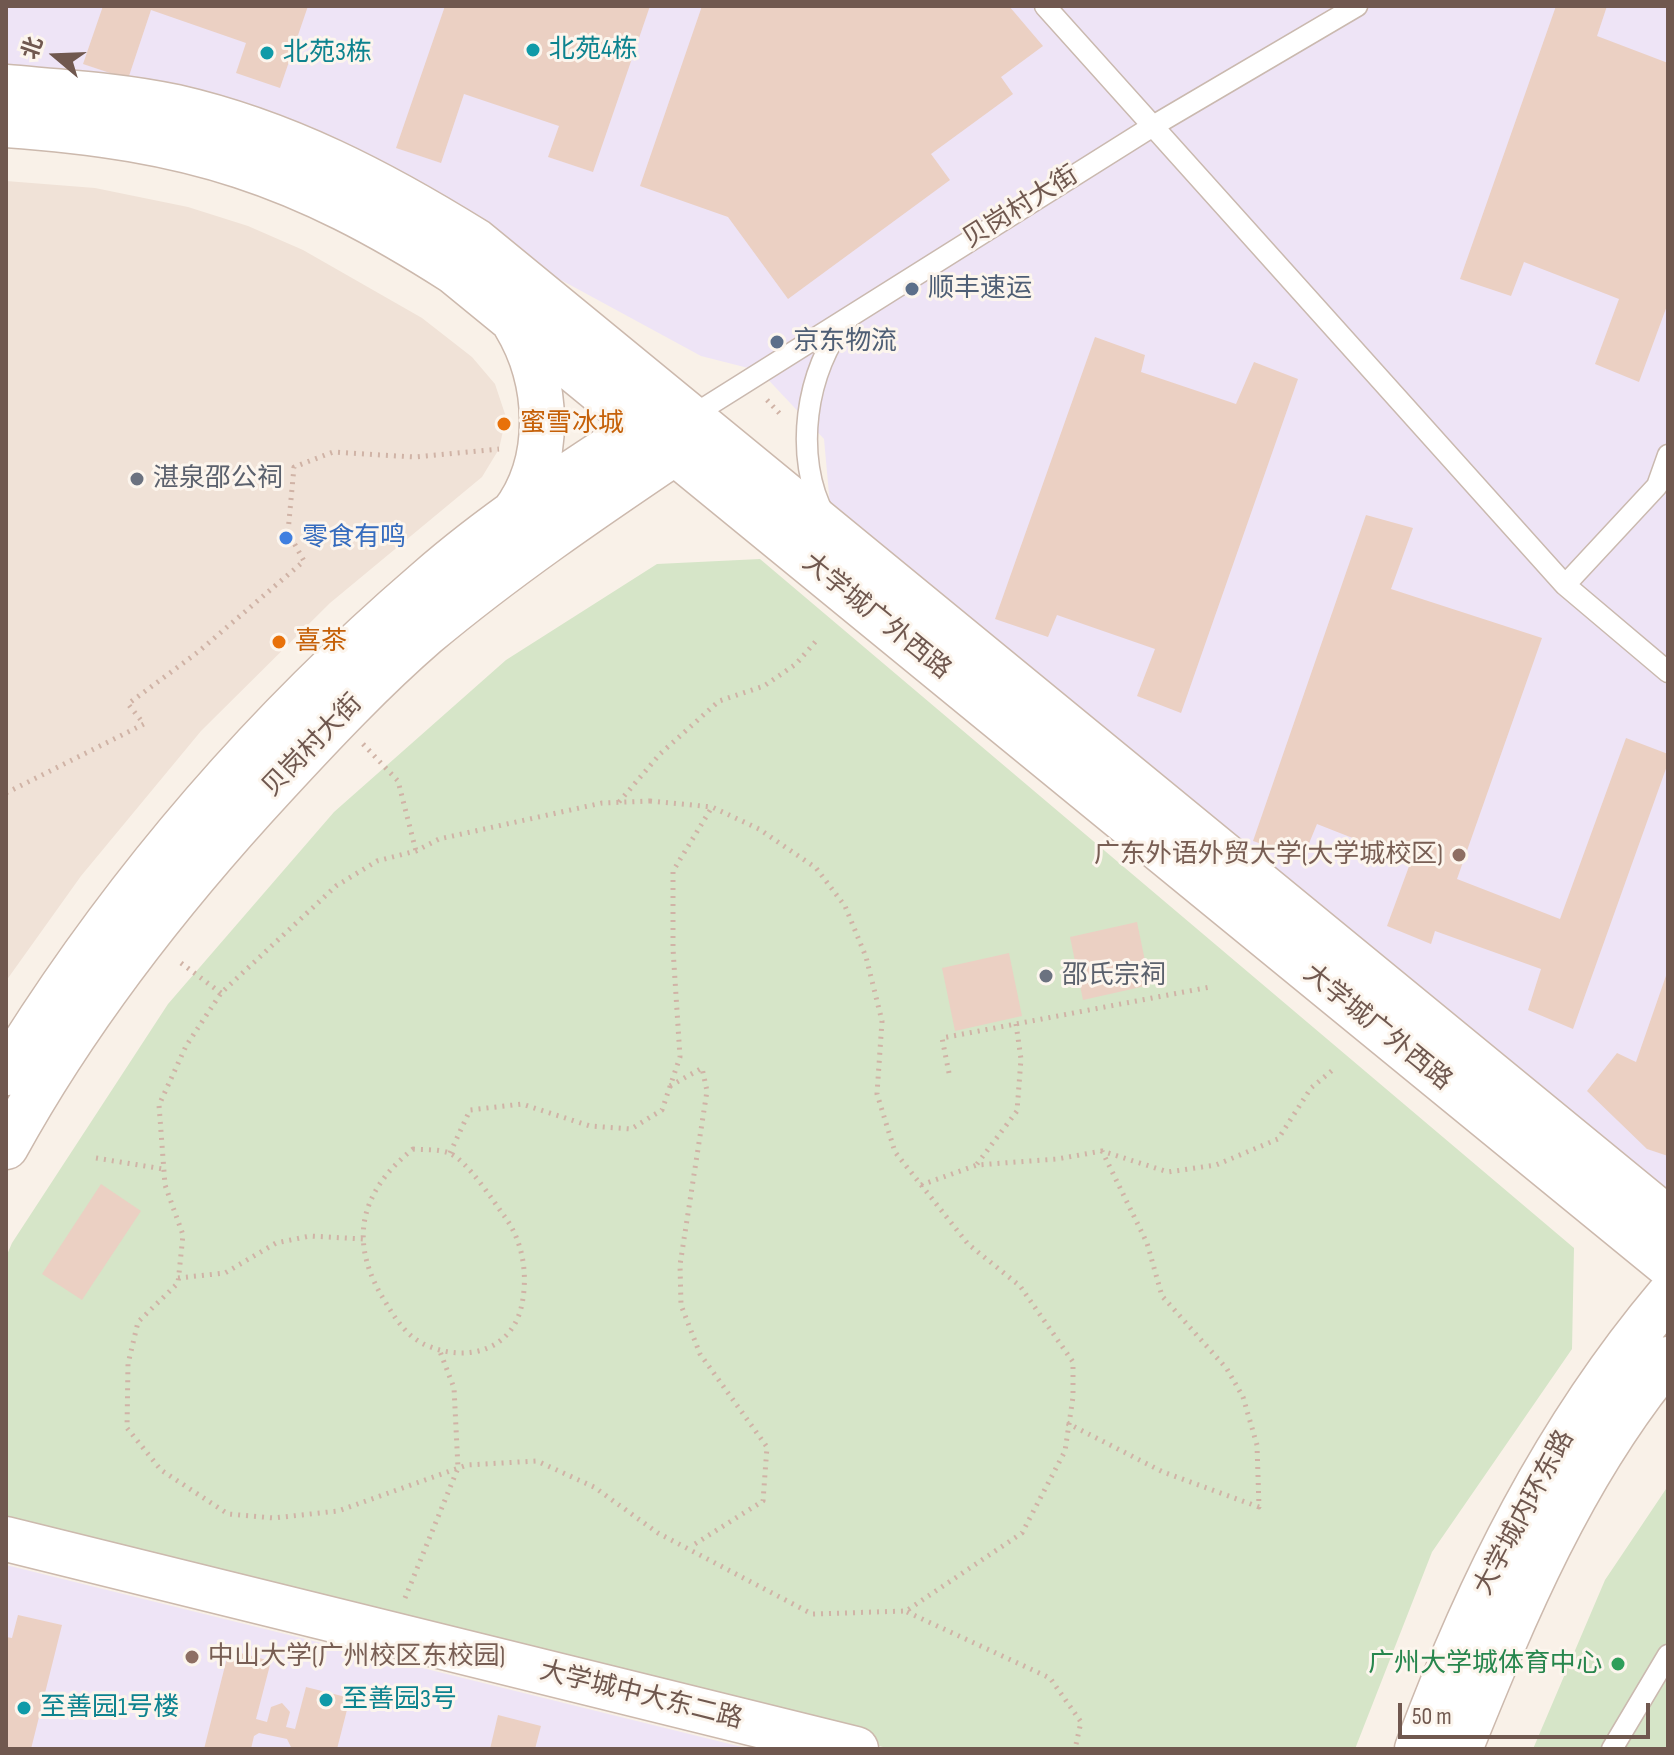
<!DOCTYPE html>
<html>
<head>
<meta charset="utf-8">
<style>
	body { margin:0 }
	#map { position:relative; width:1674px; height:1755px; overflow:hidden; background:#f9f1e8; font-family:"Sofia Sans Condensed","Noto Sans SC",sans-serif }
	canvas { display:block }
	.frame { position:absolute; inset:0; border:8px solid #70584f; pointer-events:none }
	.north { position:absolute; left:16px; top:16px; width:80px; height:80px; -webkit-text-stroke:6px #fcf5ed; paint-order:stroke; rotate:289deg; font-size:22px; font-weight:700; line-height:32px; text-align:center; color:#70584f }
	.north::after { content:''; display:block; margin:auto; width:28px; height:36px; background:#70584f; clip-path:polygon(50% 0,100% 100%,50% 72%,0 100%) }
	.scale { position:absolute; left:1398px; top:1703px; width:252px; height:36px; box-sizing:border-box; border:4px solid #70584f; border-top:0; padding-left:10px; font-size:24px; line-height:28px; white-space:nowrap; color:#70584f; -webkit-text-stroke:6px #fcf5ed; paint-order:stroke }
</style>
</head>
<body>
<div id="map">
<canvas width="1674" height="1755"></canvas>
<div class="frame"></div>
<div class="north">北</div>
<div class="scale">50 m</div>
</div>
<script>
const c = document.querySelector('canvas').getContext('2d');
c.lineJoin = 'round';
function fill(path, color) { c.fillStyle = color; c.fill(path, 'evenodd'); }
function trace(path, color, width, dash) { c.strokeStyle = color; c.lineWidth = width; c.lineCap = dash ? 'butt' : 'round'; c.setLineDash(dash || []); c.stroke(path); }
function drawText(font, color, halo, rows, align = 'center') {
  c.font = font + ' "Sofia Sans Condensed","Noto Sans SC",sans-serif'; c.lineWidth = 6; c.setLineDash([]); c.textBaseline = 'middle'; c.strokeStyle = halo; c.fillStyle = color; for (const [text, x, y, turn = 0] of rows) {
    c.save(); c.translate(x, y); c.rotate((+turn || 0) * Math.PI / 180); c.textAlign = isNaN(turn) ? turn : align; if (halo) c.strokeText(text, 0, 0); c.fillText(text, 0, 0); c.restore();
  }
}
fill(new Path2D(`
	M6 181 95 188 188 207 248 226 303 250 422 318 472 357 495 384 506 417 499 449 482 477 330 603 201 731 81 876 6 981Z`), '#f0e2d7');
fill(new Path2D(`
	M6 6H1668V1194L831 516 824 439 760 371 701 356 281 128 6 93Z
	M6 1565 750 1749H6Z`), '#eee4f6');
fill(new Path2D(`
	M760 559 1574 1248 1572 1349 1432 1552 1355 1749H891L91 1550 6 1524V1257L12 1243 168 1004 334 812 506 660 657 564Z
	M1668 1486V1749H1533L1605 1580Z`), '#d6e5c8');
fill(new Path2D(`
	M103 6H308L280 88 236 73 246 43 151 10 128 79 83 64Z
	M445 6H650L593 172 548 157 559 126 464 94 441 163 396 148Z
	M702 6H1009L1043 46 1001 77 1013 94 931 154 950 180 788 299 728 217 640 186Z
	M1556 6H1607L1597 36 1668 63V303L1639 382 1595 364 1619 299 1524 262 1511 296 1460 279Z
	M1095 337 1145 355 1141 372 1236 404 1254 362 1298 379 1181 713 1137 696 1155 649 1057 615 1048 637 995 619Z
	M1366 515 1413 528 1391 589 1542 638 1457 879 1560 919 1626 738 1668 754V763L1573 1029 1528 1010 1541 969 1435 931 1431 944 1387 926 1411 861 1317 824 1303 858 1253 841Z
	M1137 922 1150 985 1083 1000 1070 937Z
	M1009 953 1022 1016 955 1031 942 968Z
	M1668 970V1156L1647 1149 1587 1091 1617 1053 1636 1062Z
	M101 1184 141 1211 82 1300 42 1274Z
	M18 1615 62 1625 31 1749H6V1637L12 1638Z
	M229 1650 271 1661 256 1719 267 1722 271 1707 282 1703 290 1712 286 1727 295 1729 306 1687 350 1698 337 1749H292L287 1739 259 1733 254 1736 251 1749H204Z
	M498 1715 541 1726 535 1749H490Z`), '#ebd0c3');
const lane = new Path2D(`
	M1045 6 1565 585 1668 672
	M690 417 1153 126 1357 6
	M825 516C793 459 805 368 848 319
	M1565 585 1657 486 1668 455
	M1612 1749 1668 1655`);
const secondary = new Path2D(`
	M6 87C63 92 120 95 176 107 285 132 381 182 476 241L1668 1219
	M6 125C190 138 298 172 454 272L1668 1265
	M512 515C554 461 549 380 515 324
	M6 1073C120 888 262 723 426 582 493 523 569 474 643 426L668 421
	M6 1147C79 1014 173 895 276 784 324 732 373 680 426 634 505 568 590 510 676 452L686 426
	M6 1539 856 1749
	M1417 1749C1478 1585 1555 1430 1668 1296
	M1460 1749C1515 1613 1573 1473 1668 1359`);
trace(lane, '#cab9af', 23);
trace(secondary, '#ccb9ad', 47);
trace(new Path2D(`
	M767 400 782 416
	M363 744 398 781 416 851
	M6 793 144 724 128 704 198 652 304 561 288 532 294 467 333 452 414 457 499 449
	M650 801 712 807 759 829 816 868 845 906 866 957 882 1021 877 1094 895 1152 968 1244 1020 1286 1073 1362V1397L1065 1451 1022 1533 906 1611 812 1614 658 1533 594 1487 537 1461 467 1465 338 1511 274 1518 228 1514 161 1470 127 1428 128 1364 138 1322 178 1283 183 1235 165 1185 159 1105 186 1046 221 993 336 886 377 861 416 851 439 839 602 803Z
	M619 802 660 754 719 701 764 686 796 664 817 640
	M181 963 221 993
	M949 1073 942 1038 1210 987
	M670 1086 702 1068 707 1091 680 1265 681 1305 700 1354 767 1447 763 1501 690 1547
	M413 1149C423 1150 439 1149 449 1153 467 1160 493 1201 505 1217 523 1242 528 1274 522 1304 513 1349 469 1363 428 1346 408 1338 396 1320 386 1303 348 1244 358 1193 413 1149Z
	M450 1153 470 1110 522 1104 590 1126 631 1129 662 1110 680 1057 673 949V871L712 807
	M96 1158 163 1169
	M977 1164 1017 1111 1021 1059 1016 1024
	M921 1185 977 1165 1057 1159 1102 1151 1168 1172 1216 1165 1278 1139 1311 1088 1335 1068
	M178 1278 225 1273 276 1243 310 1236 363 1239
	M1067 1423 1163 1472 1259 1507 1257 1445 1243 1397 1227 1369 1162 1296 1147 1243 1102 1151
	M405 1598 458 1468 454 1388 439 1349
	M907 1612 1050 1678 1081 1722 1075 1749`), '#d0b3a6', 5, [2, 6]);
trace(lane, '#fff', 20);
trace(secondary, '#fff', 44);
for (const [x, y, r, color] of [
	[533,50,8,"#0f9aa8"],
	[267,53,8,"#0f9aa8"],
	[912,289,8,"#5c6f8a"],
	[777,342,8,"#5c6f8a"],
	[504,424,8,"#e8710a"],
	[137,479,8,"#6b7280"],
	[286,538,8,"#3f7fe0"],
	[279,642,8,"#e8710a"],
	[1459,855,8,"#8d6e63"],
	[1046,976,8,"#6b7280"],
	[192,1657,8,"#8d6e63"],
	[1618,1664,8,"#2e9e5b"],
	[326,1700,8,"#0f9aa8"],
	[24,1708,8,"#0f9aa8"]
]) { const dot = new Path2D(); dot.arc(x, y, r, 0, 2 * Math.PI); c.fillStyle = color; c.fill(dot); trace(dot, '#fcf5ed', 3); }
drawText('26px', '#0d838f', '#fcf5ed', [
	["北苑4栋",549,50],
	["北苑3栋",283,53],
	["至善园3号",342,1700],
	["至善园1号楼",40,1708]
], 'left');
drawText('26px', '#70584f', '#fcf5ed', [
	["贝岗村大街",1021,208,-32],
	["大学城广外西路",876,617,39],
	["贝岗村大街",313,746,-46],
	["大学城广外西路",1377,1028,39],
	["大学城内环东路",1525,1513,-62],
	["大学城中大东二路",641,1696,14]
]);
drawText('26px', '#4e5e75', '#fcf5ed', [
	["顺丰速运",928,289],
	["京东物流",793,342]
], 'left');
drawText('26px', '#c56008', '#fcf5ed', [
	["蜜雪冰城",520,424],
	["喜茶",295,642]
], 'left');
drawText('26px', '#5b616d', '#fcf5ed', [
	["湛泉邵公祠",153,479],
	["邵氏宗祠",1062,976]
], 'left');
drawText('26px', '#366cbe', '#fcf5ed', [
	["零食有鸣",302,538]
], 'left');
drawText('26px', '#785e54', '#fcf5ed', [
	["广东外语外贸大学(大学城校区)",1443,855],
	["中山大学(广州校区东校园)",208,1657,"left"]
], 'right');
drawText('26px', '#27864d', '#fcf5ed', [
	["广州大学城体育中心",1602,1664]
], 'right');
</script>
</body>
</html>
